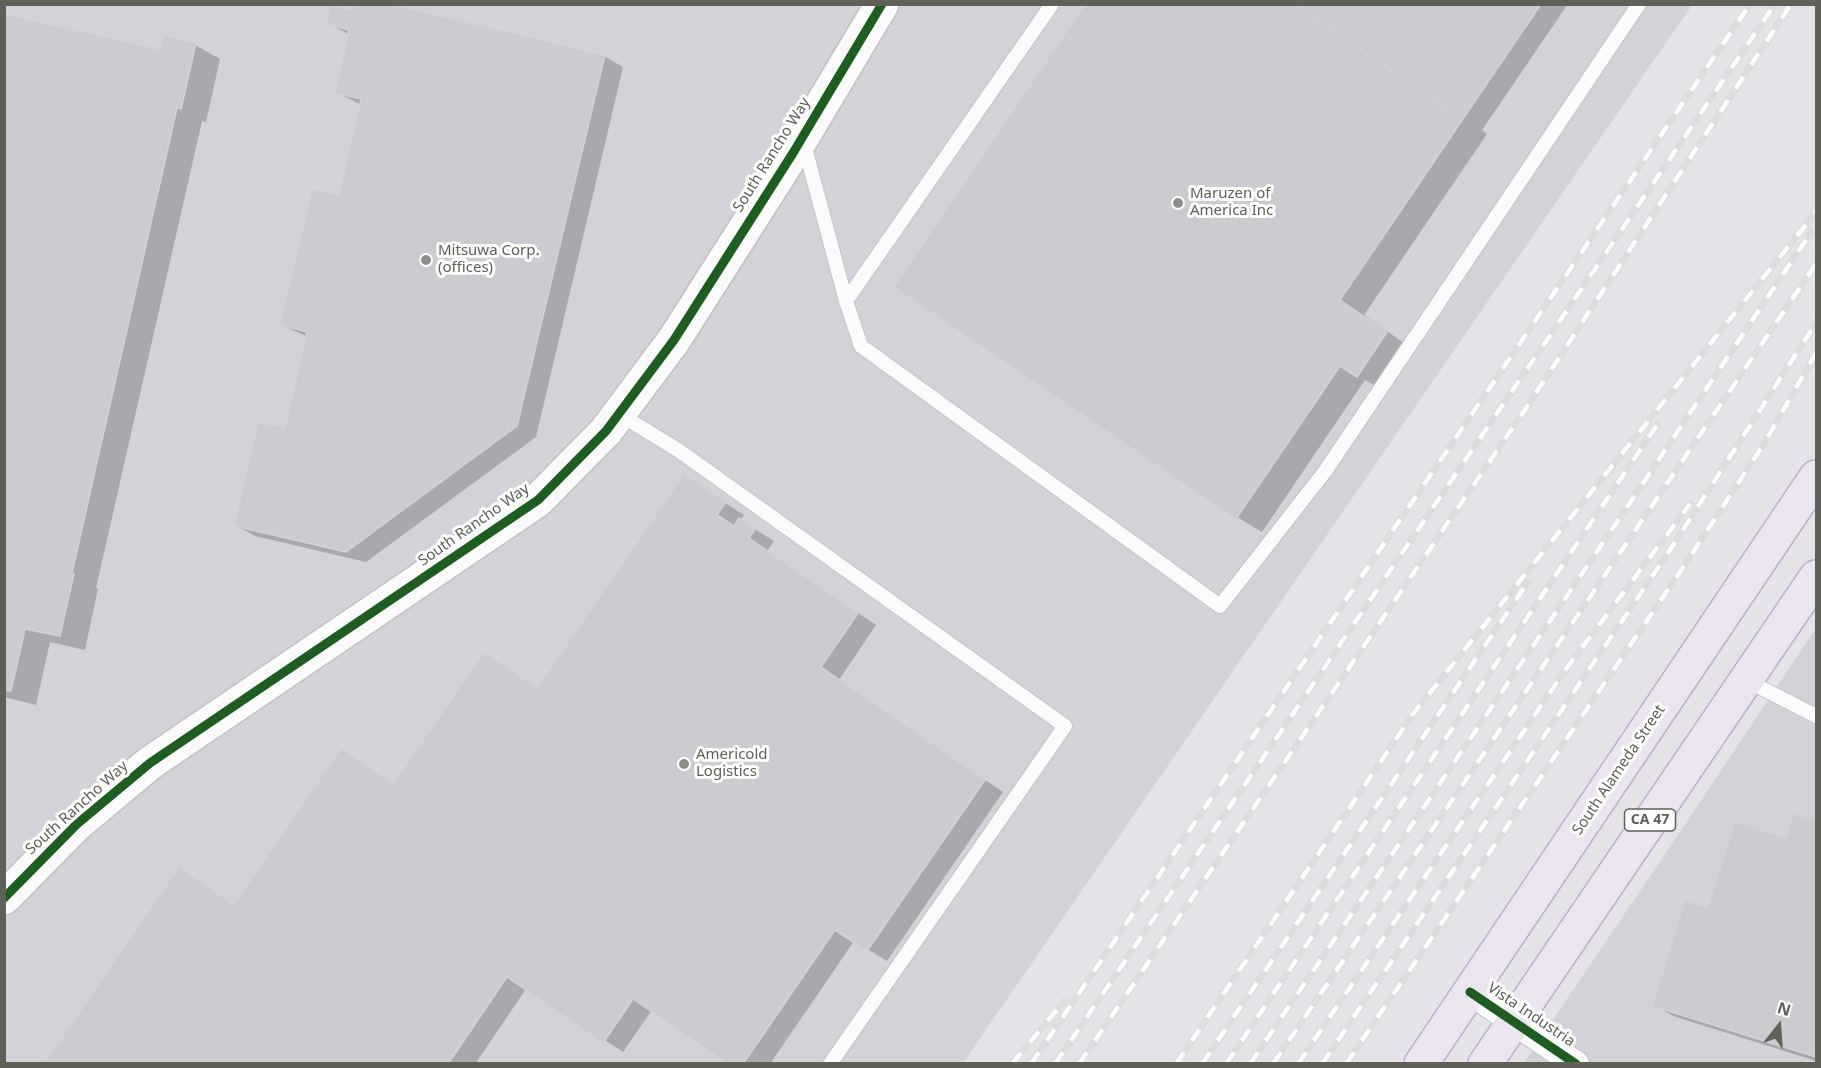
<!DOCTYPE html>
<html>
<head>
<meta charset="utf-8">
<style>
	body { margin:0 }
	#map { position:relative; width:1821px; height:1068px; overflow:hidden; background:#e5e2e8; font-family:"Noto Sans",sans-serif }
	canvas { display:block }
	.frame { position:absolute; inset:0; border:6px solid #5f6058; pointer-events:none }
	.north { position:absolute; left:1749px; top:996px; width:60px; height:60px; -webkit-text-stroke:4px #fff; paint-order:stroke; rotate:17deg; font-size:16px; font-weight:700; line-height:24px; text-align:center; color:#5f6058 }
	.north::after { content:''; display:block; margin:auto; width:21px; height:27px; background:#5f6058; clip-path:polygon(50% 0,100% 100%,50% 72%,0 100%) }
</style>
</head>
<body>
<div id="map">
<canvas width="1821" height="1068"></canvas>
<div class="frame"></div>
<div class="north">N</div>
</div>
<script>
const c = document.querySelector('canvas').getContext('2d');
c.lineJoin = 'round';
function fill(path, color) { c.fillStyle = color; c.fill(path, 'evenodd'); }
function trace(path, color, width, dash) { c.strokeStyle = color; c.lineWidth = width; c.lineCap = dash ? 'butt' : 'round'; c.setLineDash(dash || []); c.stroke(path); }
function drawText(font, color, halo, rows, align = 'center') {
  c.font = font + ' "Noto Sans",sans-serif'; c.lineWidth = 6; c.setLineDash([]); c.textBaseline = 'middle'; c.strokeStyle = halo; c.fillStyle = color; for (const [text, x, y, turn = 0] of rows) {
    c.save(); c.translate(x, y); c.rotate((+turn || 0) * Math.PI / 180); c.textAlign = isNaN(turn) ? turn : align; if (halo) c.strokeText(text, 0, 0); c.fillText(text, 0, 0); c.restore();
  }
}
fill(new Path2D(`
	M5 5H1692L963 1063 5 1064Z
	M1816 628V1063L1523 1064 1690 817Z`), '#d4d2d8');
fill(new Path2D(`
	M1086 4H1568L1482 130 1487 134 1364 315 1411 348 1383 390 1365 380 1262 532 1237 517Z
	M4 15 161 51 195 45 220 59 206 122 202 121 96 588 98 589 85 650 50 642 36 705 4 697Z
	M328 23 604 56 623 67 536 437 366 562 255 536 235 525 286 430 308 337 282 325 340 197 361 105 337 92 350 35Z
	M684 476 744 515 740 520 774 541 767 551 876 625 839 680 1003 792 887 961 854 941 770 1064H730L652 1010 623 1052 526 989 475 1064H46L235 906 342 750 395 785 484 654 539 689Z
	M1795 815 1816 822V1061L1673 1016 1654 1005 1709 909 1787 840Z`), '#0003');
const building = new Path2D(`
	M355 4H391L605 55 517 426 346 552 234 526 258 422 285 428 307 332 280 325 312 189 339 195 361 99 335 93 349 30 326 24 330 5 353 10Z
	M1085 4H1294L1463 119 1340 300 1387 332 1357 377 1340 366 1236 519 894 287Z
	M1294 4H1541L1463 119Z
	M4 14 160 49 163 36 196 43 181 109 177 108 72 573 74 574 60 636 25 629 11 691 4 690Z
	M684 474 726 502 717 515 734 526 739 518 755 529 749 538 858 613 821 667 985 780 867 951 835 930 743 1064H728L633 999 603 1043 507 977 448 1064H44L179 867 234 905 341 748 393 784 484 652 537 688Z
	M1794 813 1816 820V1057L1652 1006 1685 900 1708 907 1735 822 1786 838Z`);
fill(building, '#cccbcf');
trace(building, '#d3d2d7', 1.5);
const lane = new Path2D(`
	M804 144 846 301 861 346 1220 606 1326 470 1639 4
	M846 301 1052 4
	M619 414 678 450 1065 726 830 1064
	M1746 680 1816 716`);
const street = new Path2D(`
	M1470 992 1576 1064`);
const secondary = new Path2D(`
	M4 898 77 824 150 763 538 500 606 431 674 340 793 153 882 4`);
const primary = new Path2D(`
	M1421 1064 1816 477
	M1485 1064 1816 577`);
trace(lane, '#c4c3c2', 16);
trace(street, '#c4c3c2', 28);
trace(secondary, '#c3c2c2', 36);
trace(primary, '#bbb0d0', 36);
trace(lane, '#fbfbfc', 14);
trace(street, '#fbfbfc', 26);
trace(secondary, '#fbfbfc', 33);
trace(primary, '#ebe5f0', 33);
const rail = new Path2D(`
	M1012 1064 1064 1001
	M1031 1064 1750 4
	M1055 1064 1775 4
	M1079 1064 1526 408 1791 4
	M1176 1064 1413 714 1816 212
	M1202 1064 1528 582
	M1226 1064 1657 425
	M1250 1064 1619 519 1812 231
	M1273 1064 1816 264
	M1298 1064 1566 669 1690 504
	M1322 1064 1668 553 1816 323
	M1346 1064 1686 563 1765 442 1816 353`);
trace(rail, '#ddddde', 7);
trace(rail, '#fff', 4.5, [14]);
trace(new Path2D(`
	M4 898 77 824 150 763 538 500 606 431 674 340 793 153 882 4
	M1470 992 1576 1064`), '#1b5e20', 9);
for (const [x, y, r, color] of [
	[1178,203,6,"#8e8e8a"],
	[426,260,6,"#8e8e8a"],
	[684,764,6,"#8e8e8a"]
]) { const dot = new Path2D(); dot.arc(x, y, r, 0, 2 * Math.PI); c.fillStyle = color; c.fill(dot); trace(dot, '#fff', 2); }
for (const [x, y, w] of [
	[1650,820,51]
]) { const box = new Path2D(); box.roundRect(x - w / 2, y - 11, w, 22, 4.5); c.fillStyle = '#fff'; c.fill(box); trace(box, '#5f6058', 1.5); }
drawText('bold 14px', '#5f6058', null, [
	["CA 47",1650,820]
]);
drawText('15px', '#5f6058', '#fff', [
	["South Rancho Way",772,155,-58],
	["South Rancho Way",474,525,-35],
	["South Alameda Street",1619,770,-56],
	["South Rancho Way",77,808,-42],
	["Vista Industria",1531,1015,34]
]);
drawText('15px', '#5f6058', '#fff', [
	["Maruzen of",1190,194],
	["America Inc",1190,211],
	["Mitsuwa Corp.",438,251],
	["(offices)",438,268],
	["Americold",696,755],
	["Logistics",696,772]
], 'left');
</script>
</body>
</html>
